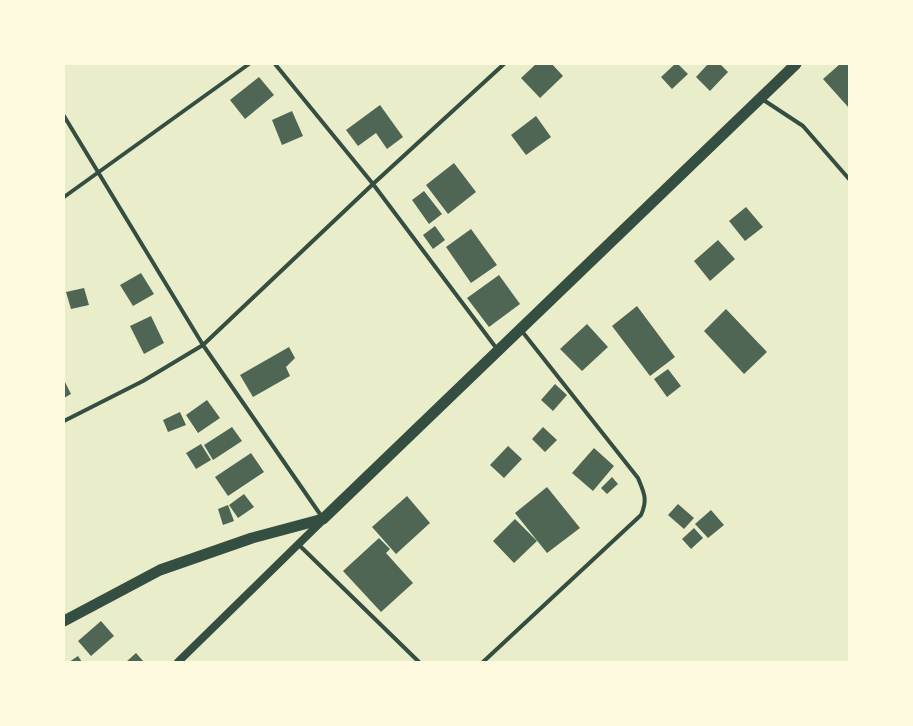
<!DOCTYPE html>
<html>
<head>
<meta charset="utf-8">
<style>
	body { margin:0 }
	#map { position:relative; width:913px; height:726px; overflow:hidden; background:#e9edc9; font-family:Rubik,sans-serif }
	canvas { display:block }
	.frame { position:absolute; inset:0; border:65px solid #fefae0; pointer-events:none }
</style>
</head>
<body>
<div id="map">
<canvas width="913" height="726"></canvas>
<div class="frame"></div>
</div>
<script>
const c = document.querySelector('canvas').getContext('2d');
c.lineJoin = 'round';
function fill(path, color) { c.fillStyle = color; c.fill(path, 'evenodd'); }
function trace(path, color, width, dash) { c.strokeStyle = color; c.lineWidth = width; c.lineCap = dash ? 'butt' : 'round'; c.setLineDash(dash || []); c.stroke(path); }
fill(new Path2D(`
	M536 64H552L563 76 540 98 521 78Z
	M675 64H678L688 74 672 89 661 77Z
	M708 64H720L728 72 710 91 696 77Z
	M840 64H849V108L823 79Z
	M259 77 274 95 245 119 230 100Z
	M380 105 403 137 387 149 376 133 358 146 346 130Z
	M292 111 303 136 282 145 272 120Z
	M536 116 551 137 526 155 511 135Z
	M454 163 476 192 448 214 426 185Z
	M424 191 442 214 429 224 412 200Z
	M746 207 763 227 745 241 729 221Z
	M435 226 445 240 433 249 423 235Z
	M471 229 497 265 471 283 446 247Z
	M718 240 735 259 710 281 694 261Z
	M141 273 154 294 133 306 120 285Z
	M499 275 520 304 489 327 467 298Z
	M84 288 89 305 71 309 66 292Z
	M637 306 675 357 650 376 612 326Z
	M726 309 767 352 744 374 704 331Z
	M151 316 164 343 144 354 130 326Z
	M587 324 608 347 582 371 560 349Z
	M289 347 295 358 286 367 290 376 253 397 240 375Z
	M668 369 681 386 667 397 654 379Z
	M64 380 71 394 64 398Z
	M555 384 567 395 553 411 541 400Z
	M207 400 220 418 198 433 186 415Z
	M180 412 186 425 168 432 163 420Z
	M232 427 242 441 213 460 204 445Z
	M543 427 557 440 545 452 532 439Z
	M201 444 211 460 196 469 186 453Z
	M508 446 522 459 504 478 490 465Z
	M594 448 614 466 593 491 572 473Z
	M251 453 264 472 228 496 215 477Z
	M612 477 618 484 607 494 601 488Z
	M547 487 580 528 547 553 515 513Z
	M244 494 254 507 238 518 229 505Z
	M407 496 430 523 396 554 372 527Z
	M678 504 694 518 684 529 668 515Z
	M228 505 234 521 223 525 218 509Z
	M711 510 724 525 708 538 695 524Z
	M515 519 537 541 514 563 493 541Z
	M694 528 703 538 691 549 682 539Z
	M379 538 390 549 386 553 413 583 381 612 343 571Z
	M101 621 114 636 91 656 78 641Z
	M136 653 144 662H126Z
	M78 656 82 662H69Z`), '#4f6655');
trace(new Path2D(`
	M275 64 373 184 497 349
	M762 99 803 126 849 179
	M64 116 203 345 322 517
	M64 197 249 64
	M64 421 143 381 203 345 373 184 504 64
	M298 544 419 662
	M483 662 641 515C648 499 644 493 638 478L521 330`), '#344e41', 4);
trace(new Path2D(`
	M178 662 323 520`), '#344e41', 8);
trace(new Path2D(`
	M64 621 160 570 252 538 323 519 796 64`), '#344e41', 11);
</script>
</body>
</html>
